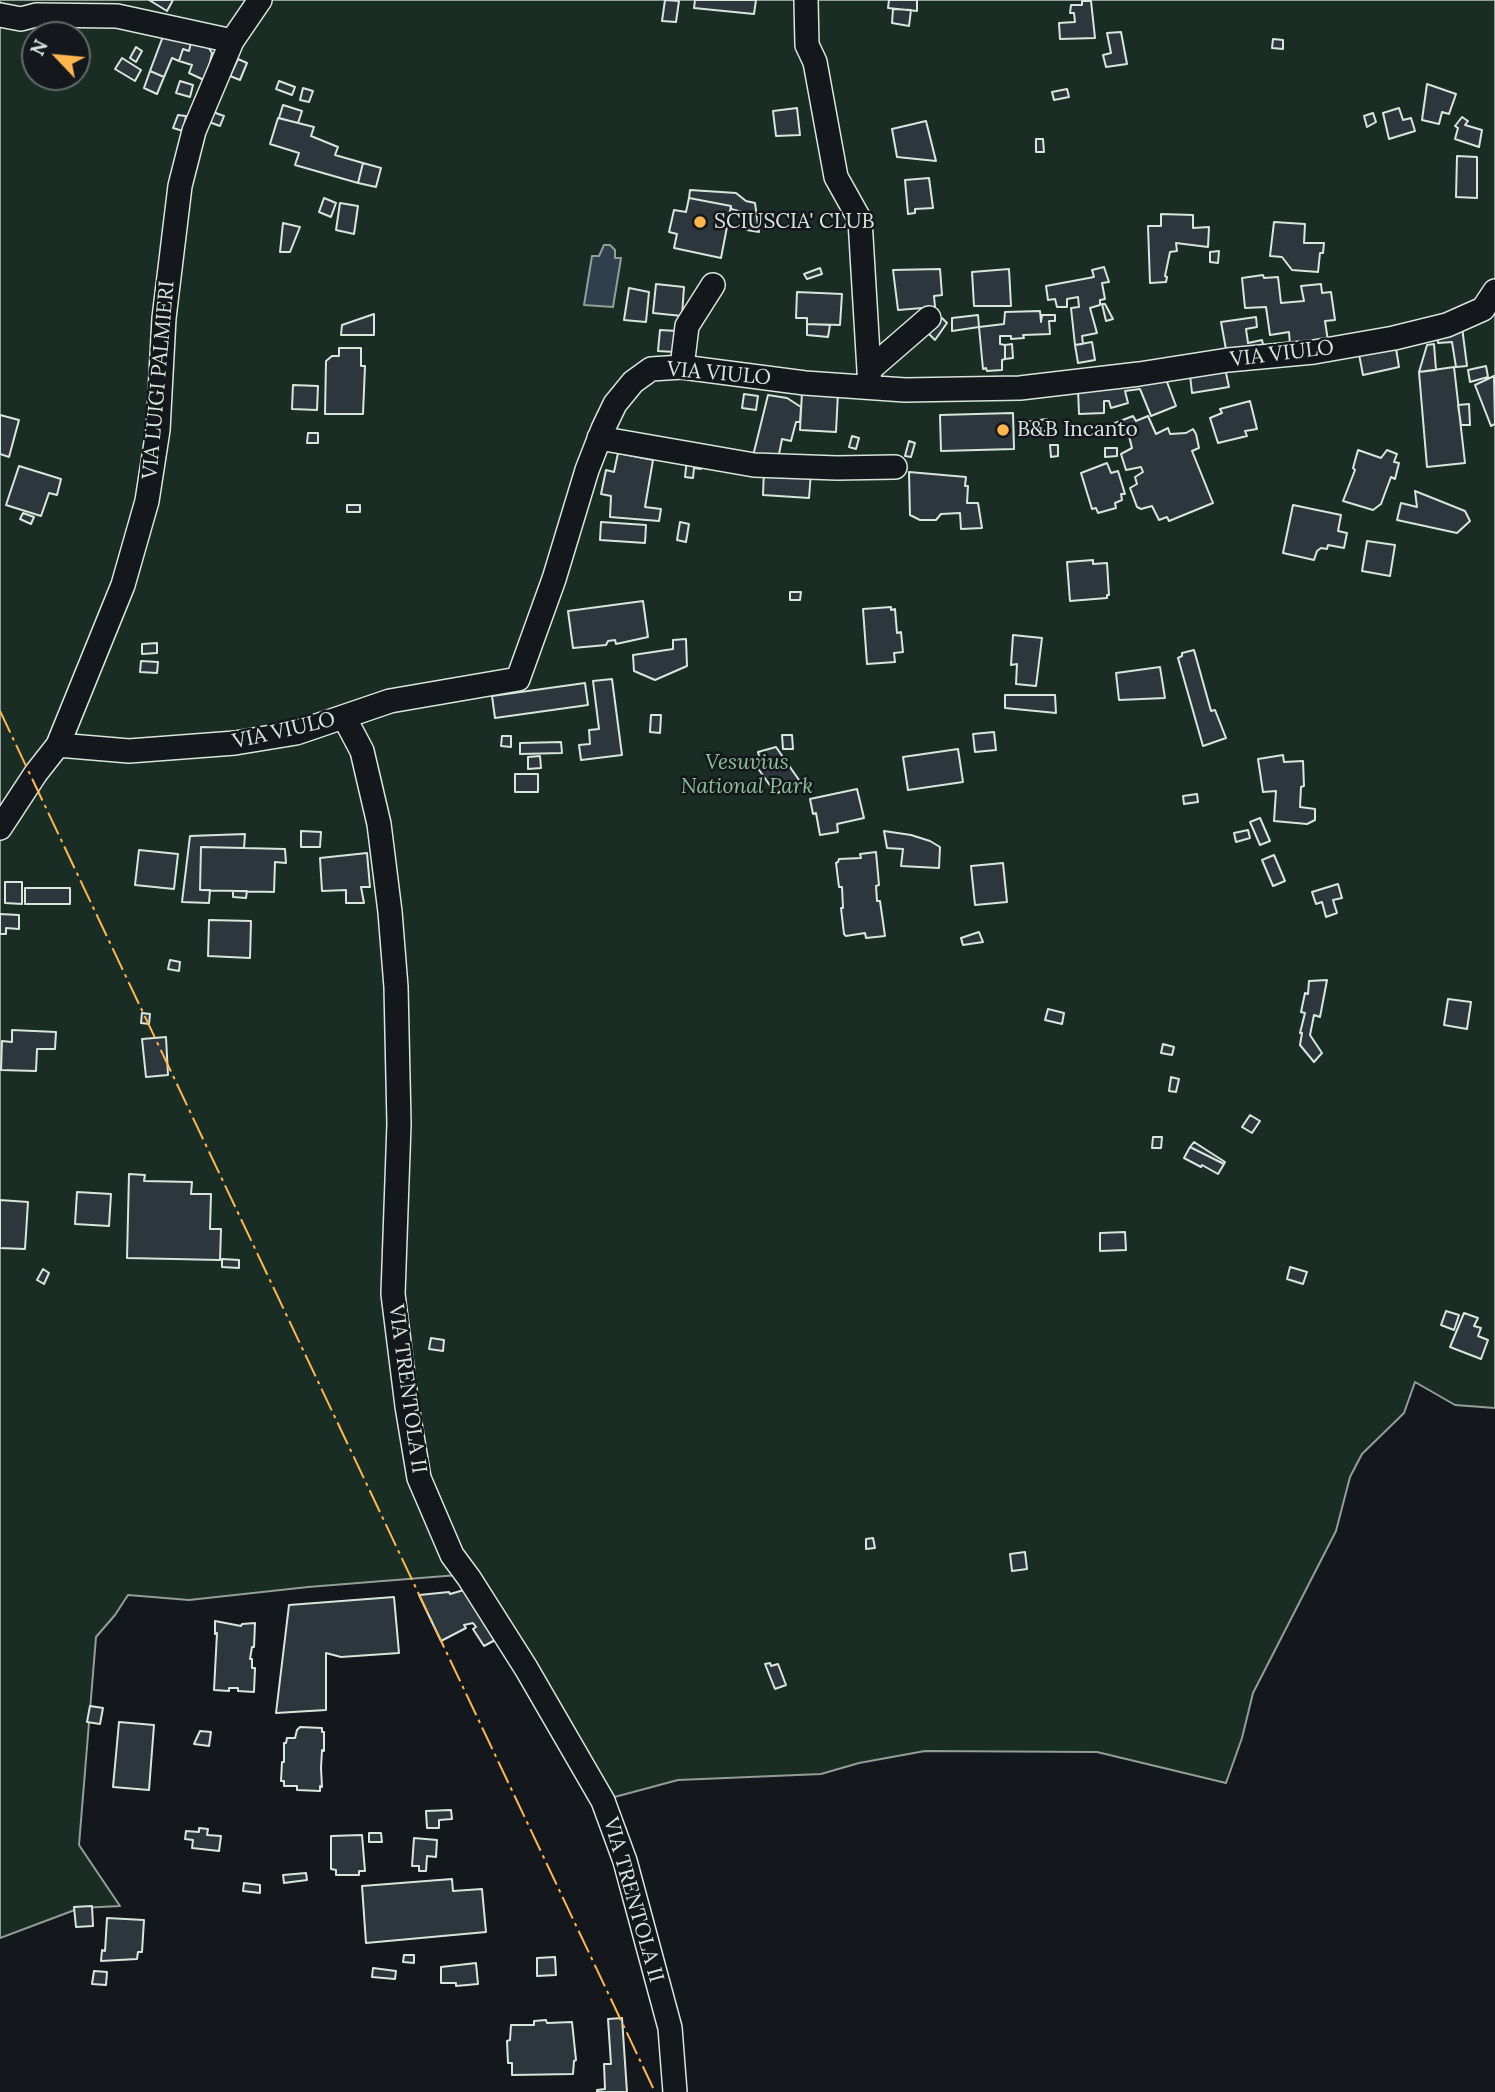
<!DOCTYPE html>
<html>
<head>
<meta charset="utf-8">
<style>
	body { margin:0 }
	#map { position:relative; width:1495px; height:2092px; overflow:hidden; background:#14181c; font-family:Lora,serif }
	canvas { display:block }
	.north { position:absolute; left:21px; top:21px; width:70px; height:70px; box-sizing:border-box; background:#14181c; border:2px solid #626a69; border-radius:50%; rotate:296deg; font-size:19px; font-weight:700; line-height:28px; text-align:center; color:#d8e6dc }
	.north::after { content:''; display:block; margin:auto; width:24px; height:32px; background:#ffb74d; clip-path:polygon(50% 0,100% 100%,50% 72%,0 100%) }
</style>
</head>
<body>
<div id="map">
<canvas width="1495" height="2092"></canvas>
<div class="north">N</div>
</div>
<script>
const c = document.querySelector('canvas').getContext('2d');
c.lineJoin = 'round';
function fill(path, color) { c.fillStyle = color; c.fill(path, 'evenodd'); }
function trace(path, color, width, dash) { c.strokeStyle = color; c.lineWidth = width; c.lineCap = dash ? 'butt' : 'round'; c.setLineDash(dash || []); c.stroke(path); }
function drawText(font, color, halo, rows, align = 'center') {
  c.font = font + ' Lora,serif'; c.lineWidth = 5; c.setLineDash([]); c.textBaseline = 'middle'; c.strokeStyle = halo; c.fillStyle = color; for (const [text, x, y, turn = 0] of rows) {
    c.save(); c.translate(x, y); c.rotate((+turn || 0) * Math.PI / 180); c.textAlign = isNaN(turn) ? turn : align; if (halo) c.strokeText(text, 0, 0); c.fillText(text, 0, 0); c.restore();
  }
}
const green = new Path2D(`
	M0 0H1495V1408L1455 1405 1415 1382 1404 1413 1362 1454 1350 1477 1336 1531 1253 1693 1242 1738 1226 1783 1097 1752 925 1751 859 1763 821 1774 678 1780 596 1802 458 1575 308 1587 189 1600 128 1595 115 1615 96 1637 79 1845 120 1906 80 1908 0 1938ZM35 35H77V77H35Z`);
fill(green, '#1a2d24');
trace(green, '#939e99', 2);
const water = new Path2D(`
	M604 245H610L615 250V258H621L613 307 584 305 592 256H599Z`);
fill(water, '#2f3f4d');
trace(water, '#939e99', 2);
const building = new Path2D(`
	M149 0H173L167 11Z
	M665 0 679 1 676 22 662 21Z
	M695 0H756L754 14 694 8Z
	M889 0H917V11L888 8Z
	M1082 1H1091L1095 38 1060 39 1059 23 1075 22 1074 13H1070L1071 5H1082Z
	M893 9 911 10 909 26 892 23Z
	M165 31 192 38 189 51 183 49 179 61 172 58 164 77 150 71Z
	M1121 32 1127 64 1106 67 1103 55 1111 53 1107 33Z
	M192 38 204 40 212 53 206 81 189 73 192 65 179 61 183 49 189 51Z
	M1273 39 1283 40V49L1272 48Z
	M136 47 142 51 136 62 130 58Z
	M122 58 141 70 135 81 115 69Z
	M238 59 247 63 240 80 230 76Z
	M150 71 164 77 157 94 144 88Z
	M180 81 193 85 190 97 176 93Z
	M279 81 295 87 292 95 276 89Z
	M1427 84 1456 94 1449 114 1442 112 1439 124 1422 120Z
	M303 88 313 91 309 102 300 100Z
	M1067 89 1069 97 1054 100 1052 92Z
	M283 105 302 111 298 123 279 118Z
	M797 108 800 135 776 136 773 111Z
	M1399 108 1403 120 1411 118 1415 131 1389 139 1383 113Z
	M213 112 224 116 220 126 209 122Z
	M1373 113 1376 122 1367 127 1364 116Z
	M178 115 186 116 183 131 173 128Z
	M1462 117 1468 121 1465 125 1482 130 1479 147 1455 139 1458 128 1455 126Z
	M278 118 314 127 311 136 338 147 335 155 363 163 358 183 295 165 299 153 270 144Z
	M926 121 936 161 897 157 892 129Z
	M1036 139H1043L1044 152H1036Z
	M1457 156 1477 157V198L1456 197Z
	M363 163 381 168 376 187 358 183Z
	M929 178 933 208 915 209V213L908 214 905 180Z
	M690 190 736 193 746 201 755 203 759 232 747 230 750 214 731 209V206L689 198Z
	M324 198 336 203 331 217 319 212Z
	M689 198 731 206 721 258 674 248 677 234 669 232 674 210 686 212Z
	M340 203 358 206 354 234 336 230Z
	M1161 214 1193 215V228L1209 227 1208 247 1176 243 1177 251 1170 252 1165 276 1167 277 1166 282 1150 283 1148 226H1161Z
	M1274 222 1305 224 1304 243H1324L1323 253H1320L1318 272 1292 270 1282 257 1270 256Z
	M283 223 300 227 290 252H280Z
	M1219 251 1218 263 1210 262V252Z
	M1104 267 1109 282 1102 283 1105 299 1100 300V305L1090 308 1097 333 1082 336 1083 344 1075 345 1071 308 1079 307 1078 297 1067 299V307H1057L1055 299 1048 300 1046 286 1094 277 1092 270Z
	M820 268 822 274 807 279 804 274Z
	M940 269 942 295 934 296 935 307 898 310 893 270Z
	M1009 269 1011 306H974L972 272Z
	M1263 275 1264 278 1278 277 1281 303 1304 301 1301 286 1321 284 1322 293 1331 292 1335 320 1325 321 1328 341 1290 345 1289 332 1270 335 1266 307 1245 308 1242 278Z
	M656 284 684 287 682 316 653 313Z
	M629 288 649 292 646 322 624 320Z
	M797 292 842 294 840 325 807 324V318H796Z
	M1102 304H1105L1113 319 1106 321Z
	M1040 311 1041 322 1042 315H1055V321H1049L1050 334 1023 335 1024 338 1011 339V336H1000V344L1005 345V359L1002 360V370L987 371 986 368 983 369 979 327 1004 324 1005 312Z
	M374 314V335H341L342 325Z
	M978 315 979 327 952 331V318Z
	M1256 317 1257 327 1246 329 1248 343 1262 340 1264 349 1227 355 1221 322Z
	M942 318 947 323 935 340 928 333Z
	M807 324 830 325 828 337 807 335Z
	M1462 327 1467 366 1456 367 1452 342 1438 343 1437 331Z
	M660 330 677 331 675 352 658 351Z
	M1092 342 1095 360 1078 363 1075 345Z
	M1395 342 1399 367 1363 375 1358 349Z
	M1012 344 1013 358 1005 359V345Z
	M1434 344 1436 370 1419 372 1427 345Z
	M339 348H361V366H365L363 414H325L326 361 332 356H339Z
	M1486 366 1488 377 1470 382 1468 370Z
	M1454 367 1465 463 1427 467 1419 372Z
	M1225 368 1229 387 1192 393 1190 375Z
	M1164 374 1176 406 1151 416 1140 389 1125 391 1128 403 1111 408 1109 401H1104V413L1079 414 1078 389Z
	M1494 376 1495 424 1491 426 1475 385Z
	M293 385 318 386 317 410 292 409Z
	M802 392 838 393 836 432 800 430Z
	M744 394 758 396 756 410 742 408Z
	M768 395 787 398 801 407 800 422H796L791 441 782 439 778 459 753 456Z
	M1250 401 1257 429 1245 431 1247 436 1218 443 1210 418 1222 413 1220 409Z
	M1469 404 1470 425H1461L1458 405Z
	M1013 413 1014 449 941 451 940 415Z
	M0 415 19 420 9 457 0 454Z
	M1133 416 1136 421 1148 416 1156 434 1168 428 1170 434 1186 433 1193 429 1196 434 1199 448 1192 451 1213 503 1169 521 1167 517 1159 520 1152 506 1141 509 1137 507 1130 488 1137 484 1135 477 1143 472 1141 467 1126 470 1121 454 1132 448 1128 432 1119 436 1115 423Z
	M1047 419 1049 430 1027 434 1025 422Z
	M308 433H318V443H307Z
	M852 436 859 438 856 449 849 447Z
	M909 441 915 443 911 457 905 456Z
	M1050 445H1058V456L1051 457Z
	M1105 448H1117V456L1105 457Z
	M1358 450 1381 458 1387 450 1397 454 1394 462 1399 463 1395 479 1391 477 1381 504 1373 510 1343 501 1355 470 1353 468Z
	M618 453 653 460 645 507 661 509 659 521 610 517 611 496 601 494 606 470 614 472Z
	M687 459 702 461 701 469 694 468 693 478 685 477Z
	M1107 463 1111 473 1118 471 1125 494H1121L1122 500 1115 503 1116 508 1098 513 1096 508 1092 509 1081 473Z
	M19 466 61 479 57 495 49 493 41 516 6 505Z
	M764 469 811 472 809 498 763 495Z
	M909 472 966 477 965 486H968L967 503H978L982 528 961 529 960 513 941 514 936 520H920L910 515Z
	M1415 491 1465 511 1470 521 1457 533 1397 520 1401 503 1417 507Z
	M347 505H360V512H347Z
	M1293 505 1341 515 1338 531 1347 533 1344 548 1328 545 1327 549 1321 548 1317 551 1314 560 1283 553Z
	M23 513 34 517 31 524 20 519Z
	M601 522 646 525 645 543 600 540Z
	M680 522 689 524 686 542 677 540Z
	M1367 541 1395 545 1390 576 1362 571Z
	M1093 560V564L1107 563 1109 595H1107V598L1070 601 1067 562Z
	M790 592H801L800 600H790Z
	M643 601 648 637 616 644 615 640 608 641 606 645 573 648 568 611Z
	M891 607V610L895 609 897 633 901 632 903 652 894 653 895 662 867 664 863 609Z
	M1013 635 1042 638 1036 686 1016 684 1017 664 1011 665Z
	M686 639 687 666 655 680 634 671 633 655 673 649V640Z
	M157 643V653L142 654V644Z
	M1194 650 1211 711 1215 710 1226 738 1203 746 1178 658 1182 656V653Z
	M141 661 158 662 157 673 140 672Z
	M1160 667 1165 698 1119 700 1116 673Z
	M612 679 622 755 581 760 579 745 590 744 589 730 599 729 593 681Z
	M585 683 588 705 495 718 492 696Z
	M1005 695H1055L1056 713 1005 708Z
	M651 715H661L660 733 650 732Z
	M994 732 996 750 975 752 973 734Z
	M782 735H792L793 749H783Z
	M502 736H511V747L501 746Z
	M561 742 562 753 520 754V743Z
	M776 747 799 780 776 794 757 767 761 764 758 752Z
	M958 749 963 782 908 790 903 757Z
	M1283 755 1284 762 1303 761 1304 786 1301 787 1300 807 1315 809V820L1307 824 1274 821 1276 791 1263 792 1258 759Z
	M540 756 541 768 528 769V757Z
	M515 774H538V792H515Z
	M857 789 864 818 837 824 838 832 820 835 816 813 813 814 810 799Z
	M1197 794 1198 802 1184 804 1183 796Z
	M1260 818 1270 841 1260 845 1250 822Z
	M1248 830 1250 838 1236 842 1234 833Z
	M301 831 321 832 320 847H301Z
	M884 831 911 835 930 841 940 847 939 868 901 866 903 849 887 848Z
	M245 834 244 848 201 847 200 890H210L209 903 182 902 190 836Z
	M201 847 285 849 286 863 275 862 274 892 200 890Z
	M139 850 178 854 174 889 135 885Z
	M876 852 879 885 876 886 877 901H880L885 936 866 938 865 933 846 936 844 934 841 908H843L842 887H839L836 863 838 862 839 859 861 858 860 854Z
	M367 853 370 887H361L364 903H346V890L322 891 320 858Z
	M1274 855 1285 881 1273 886 1262 860Z
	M1003 863 1007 902 975 905 971 866Z
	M5 882H22V904L5 903Z
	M1338 884 1342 898 1333 900 1337 913 1326 917 1322 902 1316 904 1312 892Z
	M25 888H70V904H25Z
	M233 891H247L246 898 233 897Z
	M0 914 19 915V929L6 928V934H0Z
	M209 920 251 921 250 958 208 956Z
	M979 932 983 942 963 945 961 938Z
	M170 960 180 962 179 971 168 969Z
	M1327 980 1320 1017 1314 1015 1310 1035 1322 1053 1314 1062 1300 1045 1302 1033H1300L1305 1013 1301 1012 1305 993 1308 994 1309 981Z
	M1448 999 1471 1002 1467 1029 1444 1025Z
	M1048 1009 1064 1013 1062 1024 1045 1020Z
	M142 1013 150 1014 149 1024 141 1023Z
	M12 1030 56 1032 55 1049H37L36 1071 1 1070 2 1041 12 1042Z
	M166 1037 168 1075 146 1077 142 1039Z
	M1163 1044 1174 1047 1172 1055 1161 1053Z
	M1171 1077 1179 1079 1176 1092 1169 1091Z
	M1250 1115 1260 1121 1252 1133 1242 1127Z
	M1153 1137H1162L1161 1148H1152Z
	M1194 1142 1225 1162 1224 1164 1190 1147Z
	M1190 1147 1224 1164 1218 1174 1202 1165 1201 1167 1184 1158Z
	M129 1174 145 1175 144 1181 192 1182 191 1194H211L210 1229H221L220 1260 127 1258Z
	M77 1192 111 1194 109 1226 75 1224Z
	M0 1200 28 1202 25 1249 0 1248Z
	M1125 1232 1126 1250 1100 1251V1233Z
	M222 1259 239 1260V1268L222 1267Z
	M1290 1267 1307 1272 1303 1284 1287 1279Z
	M43 1269 49 1273 44 1284 37 1280Z
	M1446 1311 1459 1315 1454 1330 1441 1325Z
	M1464 1313 1478 1318 1474 1326 1481 1328 1478 1336 1488 1340 1481 1359 1450 1347Z
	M431 1338 444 1340 443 1351 429 1349Z
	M873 1538 875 1548 866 1549V1539Z
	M1025 1552 1027 1569 1012 1571 1010 1554Z
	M464 1590 497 1639 484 1646 473 1629 476 1627 473 1623 464 1625 466 1628 441 1641 419 1595 449 1592 450 1594Z
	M394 1597 399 1653 341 1657 326 1653V1710L276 1713 289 1605Z
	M215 1621 241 1626 242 1624 255 1623 254 1647H252L250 1659H252V1668H255L254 1692 238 1691V1688H229V1691L214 1690 217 1633 215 1634Z
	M770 1663 771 1666 778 1664 786 1685 775 1689 765 1664Z
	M90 1706 103 1708 100 1724 87 1722Z
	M119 1722 154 1725 149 1790 113 1787Z
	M300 1727 322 1728V1732H324V1751L322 1750 321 1768 322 1787 320 1786V1791L297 1790V1786H284V1781H281L282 1762H284V1743H286L287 1738H295L297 1730Z
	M200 1731 211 1732 209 1746 194 1744Z
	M451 1810 452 1819 439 1820V1828H427L426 1811Z
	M199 1828 208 1829 207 1835 221 1836 219 1851 192 1848 193 1840 185 1839 186 1831 199 1832Z
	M369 1833H381L382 1842H369Z
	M362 1835 365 1871H359V1875H336V1870L331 1869V1836Z
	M414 1838 437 1840 436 1857 427 1856 426 1871H419V1866H412Z
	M306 1873 307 1880 284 1883 283 1875Z
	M452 1879 453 1891 482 1889 486 1932 366 1943 362 1886Z
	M244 1883 260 1885V1893L243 1891Z
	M92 1906 93 1926 76 1927 74 1907Z
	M107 1918 144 1920 142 1952H138L137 1959 101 1961 102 1950 105 1951Z
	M404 1955H414V1963L403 1962Z
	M555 1957 556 1975 537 1976V1958Z
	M476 1963 478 1984 456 1986V1983H441V1967Z
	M373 1968 396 1971 395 1979 372 1977Z
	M94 1971 107 1972 106 1985 92 1984Z
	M622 2018 627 2092H597V2090L605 2089 604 2064H611L608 2019Z
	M546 2020 547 2023 572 2022 576 2060 574 2061 573 2074 512 2075V2063H508L507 2041 510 2040 511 2025H534V2021Z`);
fill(building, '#2c363c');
trace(building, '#d8e6dc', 2);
const minor = new Path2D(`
	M806 0 807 45 815 62 836 177 860 220 870 387
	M0 15 21 19 36 15 117 16 232 41
	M682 367 687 326 713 285
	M869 370 929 318
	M599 438 754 465 837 468 895 467
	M344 717 362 751 379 824 390 912 396 987 399 1124 393 1294 407 1406 419 1478 452 1555 469 1578 526 1668 603 1801 625 1861 670 2028 675 2092
	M58 745 129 751 235 743 296 733 390 701 518 679 554 579 587 470 603 429 615 404 633 382 651 369 682 367 805 383 905 390 1020 388 1139 374 1228 360 1314 352 1394 338 1447 325 1483 309 1495 291
	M0 828 36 773 58 745 123 585 147 501 158 430 164 318 180 186 194 131 232 41 260 0`);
trace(minor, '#d8e6dc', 26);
trace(minor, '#14181c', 23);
trace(new Path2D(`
	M0 711 655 2092`), '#ffb74d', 2, [24, 5, 3.5, 5]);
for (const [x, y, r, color] of [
	[700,222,7,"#ffb74d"],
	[1003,430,7,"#ffb74d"]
]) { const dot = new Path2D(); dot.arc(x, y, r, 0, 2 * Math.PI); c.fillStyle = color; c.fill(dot); trace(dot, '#14181c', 2.5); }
drawText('21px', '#d8e6dc', '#14181c', [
	["SCIUSCIA' CLUB",714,222],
	["B&B Incanto",1017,430]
], 'left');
drawText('21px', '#d8e6dc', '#14181c', [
	["VIA VIULO",1282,354,-7],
	["VIA VIULO",719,374,5],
	["VIA LUIGI PALMIERI",159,380,-85],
	["VIA VIULO",284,731,-13],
	["VIA TRENTOLA II",407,1389,82],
	["VIA TRENTOLA II",633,1900,74]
]);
drawText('italic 21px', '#8ac095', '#14181c', [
	["Vesuvius",747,763],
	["National Park",747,787]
]);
</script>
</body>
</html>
